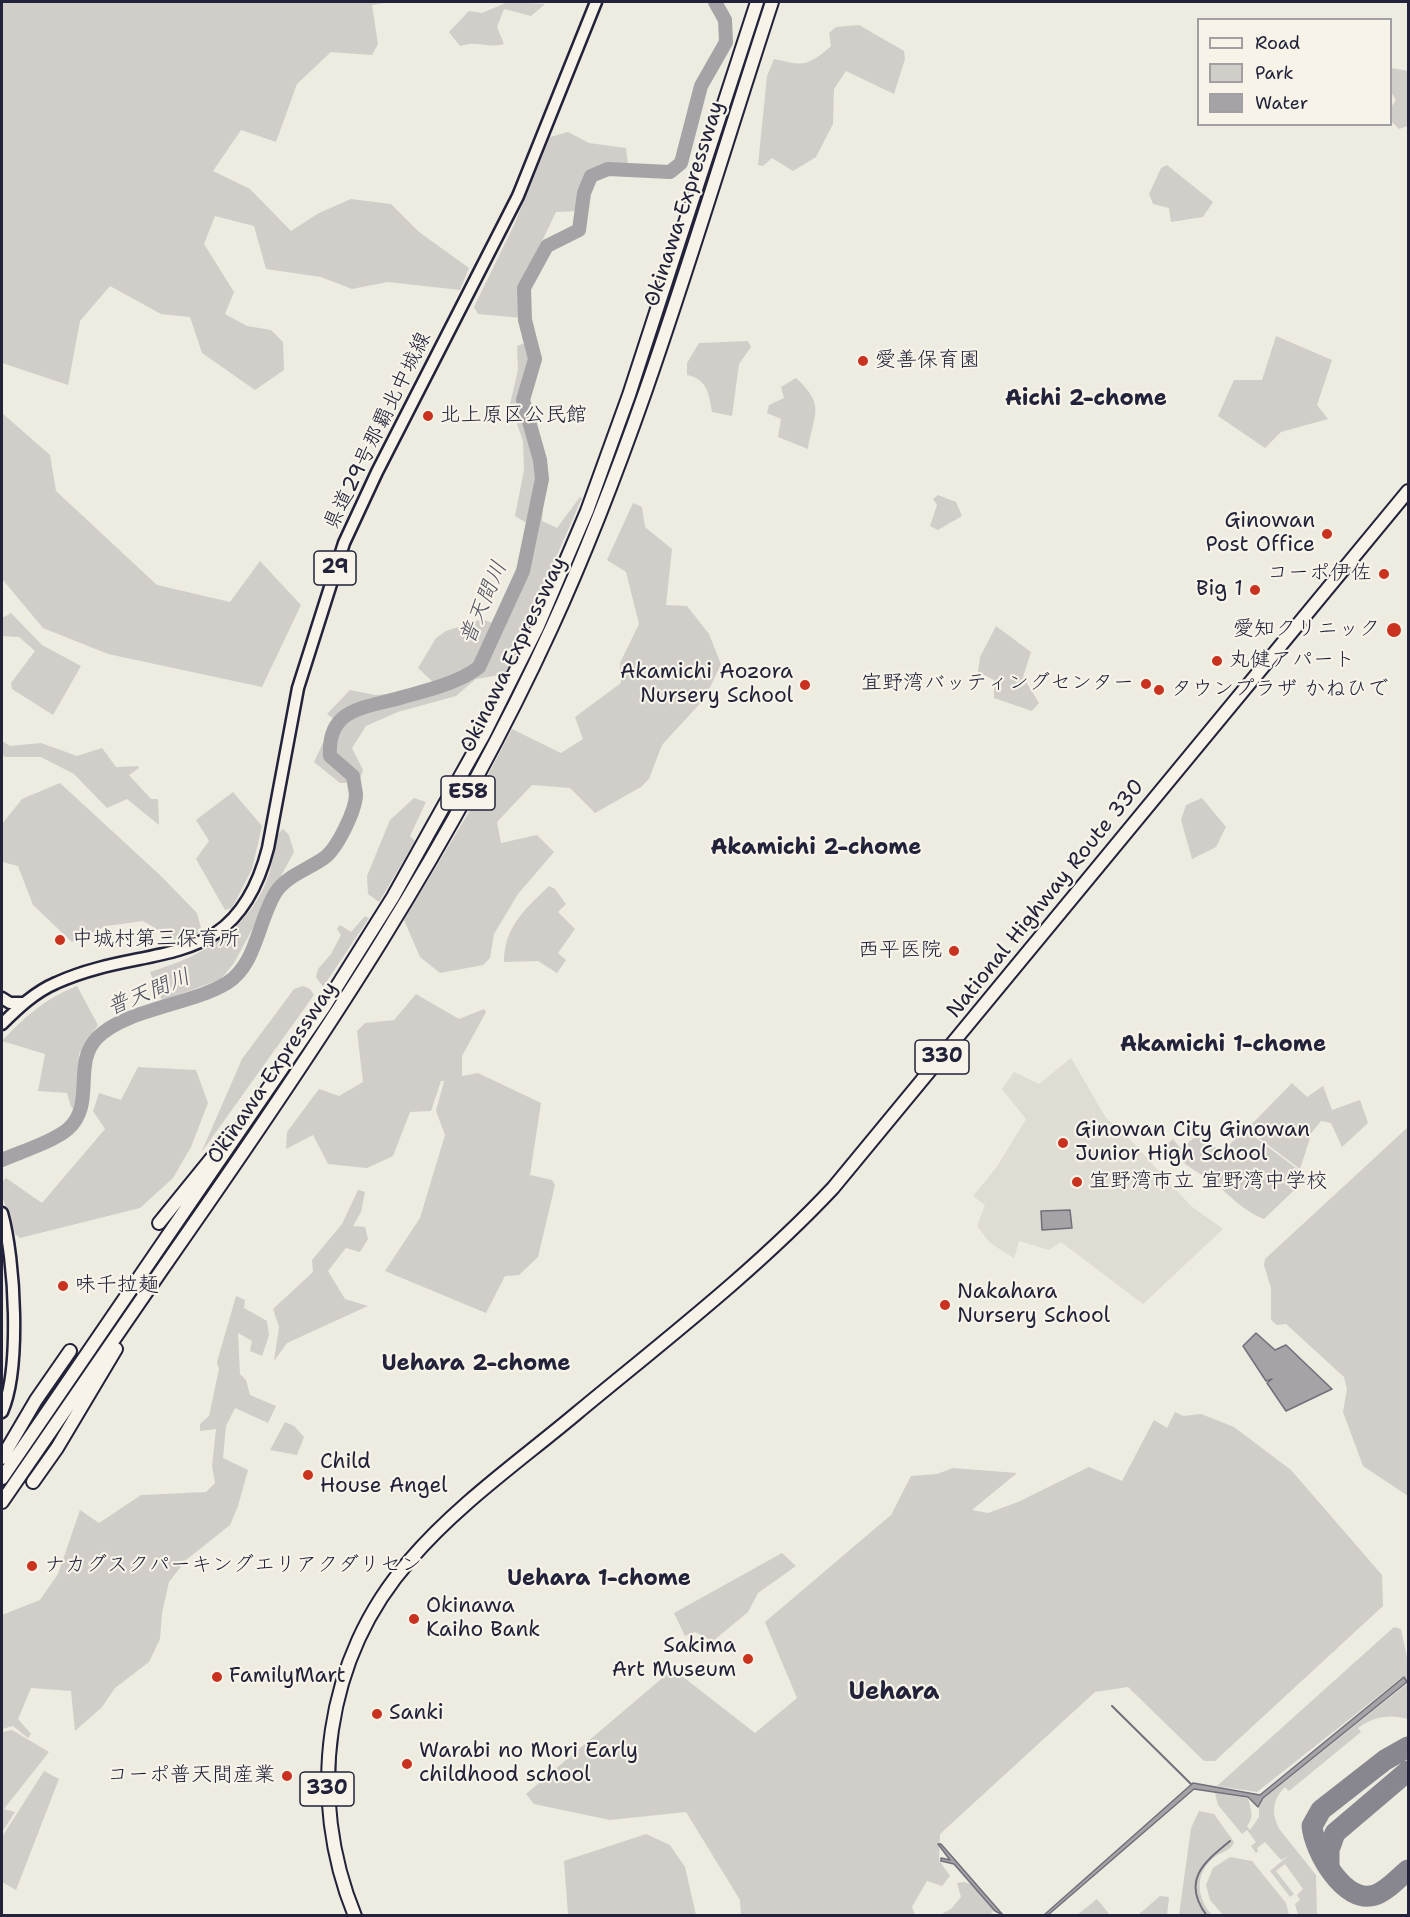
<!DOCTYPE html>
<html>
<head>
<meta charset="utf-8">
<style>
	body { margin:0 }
	#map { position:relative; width:1410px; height:1917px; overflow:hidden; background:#eeebe1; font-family:"Shantell Sans",sans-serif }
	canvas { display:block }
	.frame { position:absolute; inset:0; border:3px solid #22223b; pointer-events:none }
	.legend { position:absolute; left:1197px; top:18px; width:195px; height:108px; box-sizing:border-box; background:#f7f3e8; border:2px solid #a29fa3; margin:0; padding:8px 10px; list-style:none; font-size:18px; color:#22223b }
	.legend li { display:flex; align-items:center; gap:12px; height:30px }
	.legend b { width:30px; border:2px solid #a29fa3 }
</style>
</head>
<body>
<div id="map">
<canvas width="1410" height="1917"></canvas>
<div class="frame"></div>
<ul class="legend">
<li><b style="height:8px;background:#f7f3e8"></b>Road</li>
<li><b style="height:16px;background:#d1cdc9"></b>Park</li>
<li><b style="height:16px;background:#a6a3a6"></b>Water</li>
</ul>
</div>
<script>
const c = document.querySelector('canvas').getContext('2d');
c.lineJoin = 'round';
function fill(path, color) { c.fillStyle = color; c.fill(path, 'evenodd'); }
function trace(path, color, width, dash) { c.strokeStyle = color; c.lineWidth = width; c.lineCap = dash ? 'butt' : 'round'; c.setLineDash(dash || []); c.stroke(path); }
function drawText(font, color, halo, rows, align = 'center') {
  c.font = font + ' "Shantell Sans","Klee One",sans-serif'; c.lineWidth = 4.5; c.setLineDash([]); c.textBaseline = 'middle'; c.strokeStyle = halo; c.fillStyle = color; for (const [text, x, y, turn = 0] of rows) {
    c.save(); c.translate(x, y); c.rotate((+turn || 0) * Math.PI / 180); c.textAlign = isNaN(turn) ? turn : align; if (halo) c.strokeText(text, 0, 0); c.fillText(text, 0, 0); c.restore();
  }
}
fill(new Path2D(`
	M1071 1058 1106 1118 1122 1131 1191 1206 1223 1229 1143 1304 1061 1242 1049 1250 1019 1241 1014 1258 990 1243 977 1226 985 1205 973 1196 996 1168 1026 1119 1002 1089 1014 1072 1039 1084Z`), '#dfdcd4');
fill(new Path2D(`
	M2 2H391L372 5 378 44 372 55 331 52 297 84 276 142 241 130 213 171 250 189 291 231 319 213 351 199 391 204 419 232 469 268 460 290 388 282 352 289 321 277 266 269 254 226 215 216 204 244 234 292 225 314 247 326 271 330 283 342 284 370 255 390 202 353 190 317 161 314 110 286 80 321 68 385 2 363Z
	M508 2 545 4 531 16 504 9 497 27 504 44C485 49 481 40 460 46L449 32 469 11 482 13Z
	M859 25 904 51 905 59 894 94 846 71 834 89 833 124 816 157 793 171 772 158 763 166 758 165 767 76 774 59C804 66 807 67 831 46L829 33 836 27Z
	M1391 68 1408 71V126L1399 129 1391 121V107L1396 100 1391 92Z
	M568 132 589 143 626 148 628 164 606 163 588 170 580 191 578 211 556 212 521 285V318L478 314 474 307 514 225 550 137Z
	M1167 165 1213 202 1203 217 1171 222 1169 208 1153 204 1149 194 1161 168Z
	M1276 336 1332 360 1317 405 1328 419 1281 432 1265 448 1218 416 1234 380H1262Z
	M533 340 535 367 525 402 545 481 542 521 557 528 580 497 582 498 505 674 476 679 456 696 398 712 366 726 352 748 363 770 359 782 340 783 314 762 334 719 327 714 350 690 375 695 429 692 433 682 418 668 436 638 446 631 482 619 495 624 517 578 528 524 515 516 524 470 523 441 510 404 518 370 517 346Z
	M748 341 751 347 739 364 732 416 712 412C709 393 707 379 687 375V363L699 343Z
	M796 378C826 406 814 413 808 449L778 437 781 419 767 413 769 405 784 398 781 387Z
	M2 413 50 455 56 491 157 585 230 602 260 561 301 605 262 687 108 654 43 628 2 579Z
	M938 495 956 502 962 516 938 530 930 526 937 505 933 499Z
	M633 503 642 507 645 527 672 549 666 605 687 606 709 634 721 664 705 698 662 745 649 779 641 787 595 813 570 788 532 785 497 822 501 843 537 835 554 852 518 894 494 934 490 958 483 965 440 973 420 957 404 920 466 817 512 729 561 753 583 739 575 717 621 683 620 663 639 624 626 572 607 560Z
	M11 613 42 645 81 666 53 715 12 689 11 683 35 651 19 637 2 636V618Z
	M996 626 1031 652 1023 677 1039 703 1032 711 994 698V680L978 672 980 657Z
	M2 741 10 746 41 743 77 756 102 748 116 767 138 766 139 768 129 775 151 799H158L159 825 127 799 107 808 74 774 41 757H5L2 754Z
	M60 783 161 876 197 913 202 932 177 941 143 921 106 926 72 942 33 905 18 866 2 862V824L22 799Z
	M233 792 262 826 252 869 232 908 225 910 196 859 209 841 196 820Z
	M414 798 426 802 410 836 415 841 379 902 368 894 367 876 390 820Z
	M1202 798 1226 827 1216 847 1192 859 1181 820 1186 805Z
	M283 829 289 835 294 852 234 963 221 979 162 1001 150 972C206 955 254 927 271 868 274 855 272 838 283 829Z
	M549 886 555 889 566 904 558 912 575 929 558 953 566 960 557 973 538 961 504 962C504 927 525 909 549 886Z
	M365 916 369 918 323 987 316 977 318 969 331 954 341 935 337 929 340 925 351 932Z
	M77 986 98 1025 79 1054 78 1102 74 1109 71 1107 67 1093 38 1091 45 1054 2 1041C24 1017 46 998 77 986Z
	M303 986 310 989 314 995 201 1153 242 1059 294 989Z
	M416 994 459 1019 484 1009 486 1012 462 1056V1076L478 1073 541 1103 530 1175 552 1180 555 1185 538 1257 519 1275 505 1276 486 1313 385 1271 420 1218 445 1135 436 1111 444 1081H441L431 1111 410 1112 393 1156 367 1168 328 1164 313 1135 286 1149 287 1132 319 1089 339 1096 363 1082 357 1031 365 1023 394 1020Z
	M138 1067 196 1070 208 1103 191 1147 173 1178 140 1208 20 1238 15 1234 2 1196V1182L6 1178 42 1203 105 1129 93 1111 99 1093 121 1100Z
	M1292 1083 1307 1097 1323 1086 1332 1110 1360 1100 1368 1123 1342 1147 1331 1123 1321 1121 1312 1132 1300 1169 1247 1129Z
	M1408 1127V1496L1363 1466 1343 1412 1347 1389 1344 1377 1286 1324 1277 1325 1271 1320V1288L1264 1265 1265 1259Z
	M1244 1129 1308 1177 1264 1219C1243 1211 1231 1196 1214 1183 1194 1169 1182 1165 1166 1145L1173 1139 1181 1149 1196 1136 1223 1152Z
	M358 1190 365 1192 361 1212 353 1226 365 1227 368 1239 360 1252 346 1248 328 1271 345 1299 368 1306 287 1343 274 1361 279 1327 273 1309 313 1272 312 1260 342 1224Z
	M236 1296 245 1300 244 1308 267 1321 269 1335 262 1356 250 1351 252 1341 238 1333 240 1374 246 1380 250 1395 276 1406 268 1423 235 1408 226 1426 223 1458 248 1470 238 1506 230 1525 186 1560 169 1582 162 1613 160 1639 149 1662 115 1688 102 1707 75 1731 71 1691 31 1688 18 1719 31 1734 28 1738 13 1726 2 1729V1615L40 1600 58 1574 80 1510 99 1523 141 1495 206 1492 215 1483 212 1466 216 1429 200 1431V1424L209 1416 219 1369 217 1362Z
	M1175 1412 1183 1416 1201 1414 1234 1427 1291 1470 1382 1575 1383 1606 1215 1761H1204L1128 1687 1095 1692 940 1834 939 1860 950 1876 942 1886 927 1881 912 1907 915 1915H741L740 1900 686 1812 610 1820 534 1804 526 1794 673 1669 755 1733 797 1698 765 1622 891 1515 911 1476 937 1474 953 1468 1017 1473 972 1510 988 1513 1018 1502 1089 1467 1122 1481 1154 1420 1167 1428Z
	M285 1422 294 1426 304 1437 297 1455 270 1450Z
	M782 1553 796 1566 758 1593 748 1612 713 1641 695 1632 685 1636 674 1613Z
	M1394 1627 1401 1629 1408 1662V1719C1390 1714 1374 1716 1358 1728L1361 1732 1289 1791 1285 1787C1272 1800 1271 1814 1280 1830L1316 1875 1317 1915H1298L1295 1904 1300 1900 1297 1895 1303 1889 1285 1864 1276 1871 1294 1894 1290 1897 1270 1871 1288 1856 1281 1860 1265 1842 1257 1848 1258 1851 1256 1853 1251 1846 1256 1842 1247 1830 1242 1834 1218 1805 1215 1793 1248 1798C1250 1807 1255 1817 1247 1826L1250 1830 1259 1817V1805L1264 1798 1408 1683 1404 1676 1257 1792 1217 1786Z
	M12 1730 49 1752 4 1809 15 1812 2 1832V1732Z
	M44 1771 59 1779 16 1890 2 1882V1837Z
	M1199 1811 1214 1814 1234 1842C1231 1851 1223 1851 1216 1856 1194 1872 1196 1897 1212 1915H1179L1191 1828Z
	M646 1834 670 1845 685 1867 696 1915H568L564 1861Z
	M1230 1857 1252 1861 1286 1903 1289 1915H1223L1210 1900 1206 1885 1213 1868Z
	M963 1882 971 1884 994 1910 990 1915H940L951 1909 961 1897 957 1883Z
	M1160 1896 1169 1897 1167 1915H1138Z
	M1097 1899 1110 1915H1077Z`), '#d1cdc9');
const water = new Path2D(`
	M1070 1210 1072 1228 1042 1230 1041 1211Z
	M1256 1333 1275 1350 1286 1345 1332 1389 1286 1411 1267 1383 1272 1379 1266 1381 1243 1346Z
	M1404 1677 1407 1682 1263 1798 1258 1807 1248 1797 1194 1789 1048 1915H1044L1193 1783 1260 1795Z
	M938 1844H941L1003 1915 995 1911 954 1864 941 1861V1858L950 1860Z`);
fill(water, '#a6a3a6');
trace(water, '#716f7b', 1.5);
trace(new Path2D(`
	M1112 1706 1191 1784
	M1207 1916C1181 1881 1203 1863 1230 1841`), '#716f7b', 2);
trace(new Path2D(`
	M2 1160C20 1152 53 1142 68 1129 96 1104 72 1064 97 1038 125 1009 191 1005 227 983 257 964 258 920 276 892 286 876 309 869 324 858 337 849 356 810 356 794 355 788 354 782 353 776L330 756C327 706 368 708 403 697 428 690 459 683 479 667L523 571 542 479 540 460 523 400 535 359 525 320 524 288 547 246 579 230 584 193 591 176 608 169 670 172 681 163 701 86 726 42 725 20 715 2`), '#a6a3a6', 14);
trace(new Path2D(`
	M1408 1747 1385 1760 1321 1810 1312 1826C1314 1850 1344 1905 1375 1895 1387 1891 1398 1878 1408 1870
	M1329 1866V1850L1335 1833 1408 1771`), '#88868e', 21);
const primary = new Path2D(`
	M2 998 10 1003H24
	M2 1024C18 1008 35 992 56 983 148 941 235 977 268 848L298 688 344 543 377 472 518 196 596 2
	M2 1213C15 1259 21 1369 2 1412`);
const highway = new Path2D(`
	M159 1223 232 1133
	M2 1458 36 1400 70 1351
	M2 1478 324 1007 393 897 484 734 538 626 587 511 629 395 757 2
	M33 1482 57 1448 116 1349
	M2 1502C63 1414 124 1324 186 1235 321 1041 452 845 551 629 643 428 703 212 772 2
	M355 1916C306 1797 324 1658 410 1560 458 1504 521 1460 577 1413 665 1340 755 1271 833 1188L1408 491`);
trace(primary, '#22223b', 15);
trace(highway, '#22223b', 16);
trace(primary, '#f7f3e8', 10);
trace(highway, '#f7f3e8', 12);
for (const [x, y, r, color] of [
	[863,361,6,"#c8321e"],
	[428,416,6,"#c8321e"],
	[1327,534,6,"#c8321e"],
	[1384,574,6,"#c8321e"],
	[1255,590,6,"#c8321e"],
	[1394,630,8,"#c8321e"],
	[1217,661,6,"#c8321e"],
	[1146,684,6,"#c8321e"],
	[805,685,6,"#c8321e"],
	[1159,690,6,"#c8321e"],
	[60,940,6,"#c8321e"],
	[954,951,6,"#c8321e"],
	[1063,1143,6,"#c8321e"],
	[1077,1182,6,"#c8321e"],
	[63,1286,6,"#c8321e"],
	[945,1305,6,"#c8321e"],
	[308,1475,6,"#c8321e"],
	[32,1566,6,"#c8321e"],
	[414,1619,6,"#c8321e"],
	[748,1659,6,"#c8321e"],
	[217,1677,6,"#c8321e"],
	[377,1714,6,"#c8321e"],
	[407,1764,6,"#c8321e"],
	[287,1776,6,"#c8321e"]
]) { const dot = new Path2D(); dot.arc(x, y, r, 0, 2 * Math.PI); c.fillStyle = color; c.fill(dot); trace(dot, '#f7f3e8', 2); }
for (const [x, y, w] of [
	[335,568,42],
	[468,793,54],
	[942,1057,54],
	[327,1789,54]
]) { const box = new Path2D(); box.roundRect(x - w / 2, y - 17, w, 34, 4.5); c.fillStyle = '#f7f3e8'; c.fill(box); trace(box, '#22223b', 1.5); }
drawText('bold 20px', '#22223b', null, [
	["29",335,568],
	["E58",468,793],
	["330",942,1057],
	["330",327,1789]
]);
drawText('21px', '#22223b', '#f7f3e8', [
	["Okinawa Expressway",685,204,-72],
	["県道29号那覇北中城線",378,431,-64],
	["Okinawa Expressway",514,655,-64],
	["National Highway Route 330",1046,899,-51],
	["Okinawa Expressway",273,1073,-56]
]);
drawText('21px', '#22223b', '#f7f3e8', [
	["愛善保育園",875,361],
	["北上原区公民館",440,416],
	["Ginowan",1315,522,"right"],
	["Post Office",1315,546,"right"],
	["コーポ伊佐",1372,574,"right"],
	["Big 1",1243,590,"right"],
	["愛知クリニック",1380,630,"right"],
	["丸健アパート",1229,661],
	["Akamichi Aozora",793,673,"right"],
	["Nursery School",793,697,"right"],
	["宜野湾バッティングセンター",1134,684,"right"],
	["タウンプラザ かねひで",1171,690],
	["中城村第三保育所",72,940],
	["西平医院",942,951,"right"],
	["Ginowan City Ginowan",1075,1131],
	["Junior High School",1075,1155],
	["宜野湾市立 宜野湾中学校",1089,1182],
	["味千拉麺",75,1286],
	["Nakahara",957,1293],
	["Nursery School",957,1317],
	["Child",320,1463],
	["House Angel",320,1487],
	["ナカグスクパーキングエリアクダリセン",44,1566],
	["Okinawa",426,1607],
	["Kaiho Bank",426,1631],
	["Sakima",736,1647,"right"],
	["Art Museum",736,1671,"right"],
	["FamilyMart",229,1677],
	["Sanki",389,1714],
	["Warabi no Mori Early",419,1752],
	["childhood school",419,1776],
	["コーポ普天間産業",275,1776,"right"]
], 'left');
drawText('bold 22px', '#22223b', '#f7f3e8', [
	["Aichi 2-chome",1086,399],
	["Akamichi 2-chome",816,848],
	["Akamichi 1-chome",1223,1045],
	["Uehara 2-chome",476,1364],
	["Uehara 1-chome",599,1579]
]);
drawText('italic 22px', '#504f60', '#f7f3e8', [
	["普天間川",484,603,-67],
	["普天間川",149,993,-22]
]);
drawText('bold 24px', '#22223b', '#f7f3e8', [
	["Uehara",894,1693]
]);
</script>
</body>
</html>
